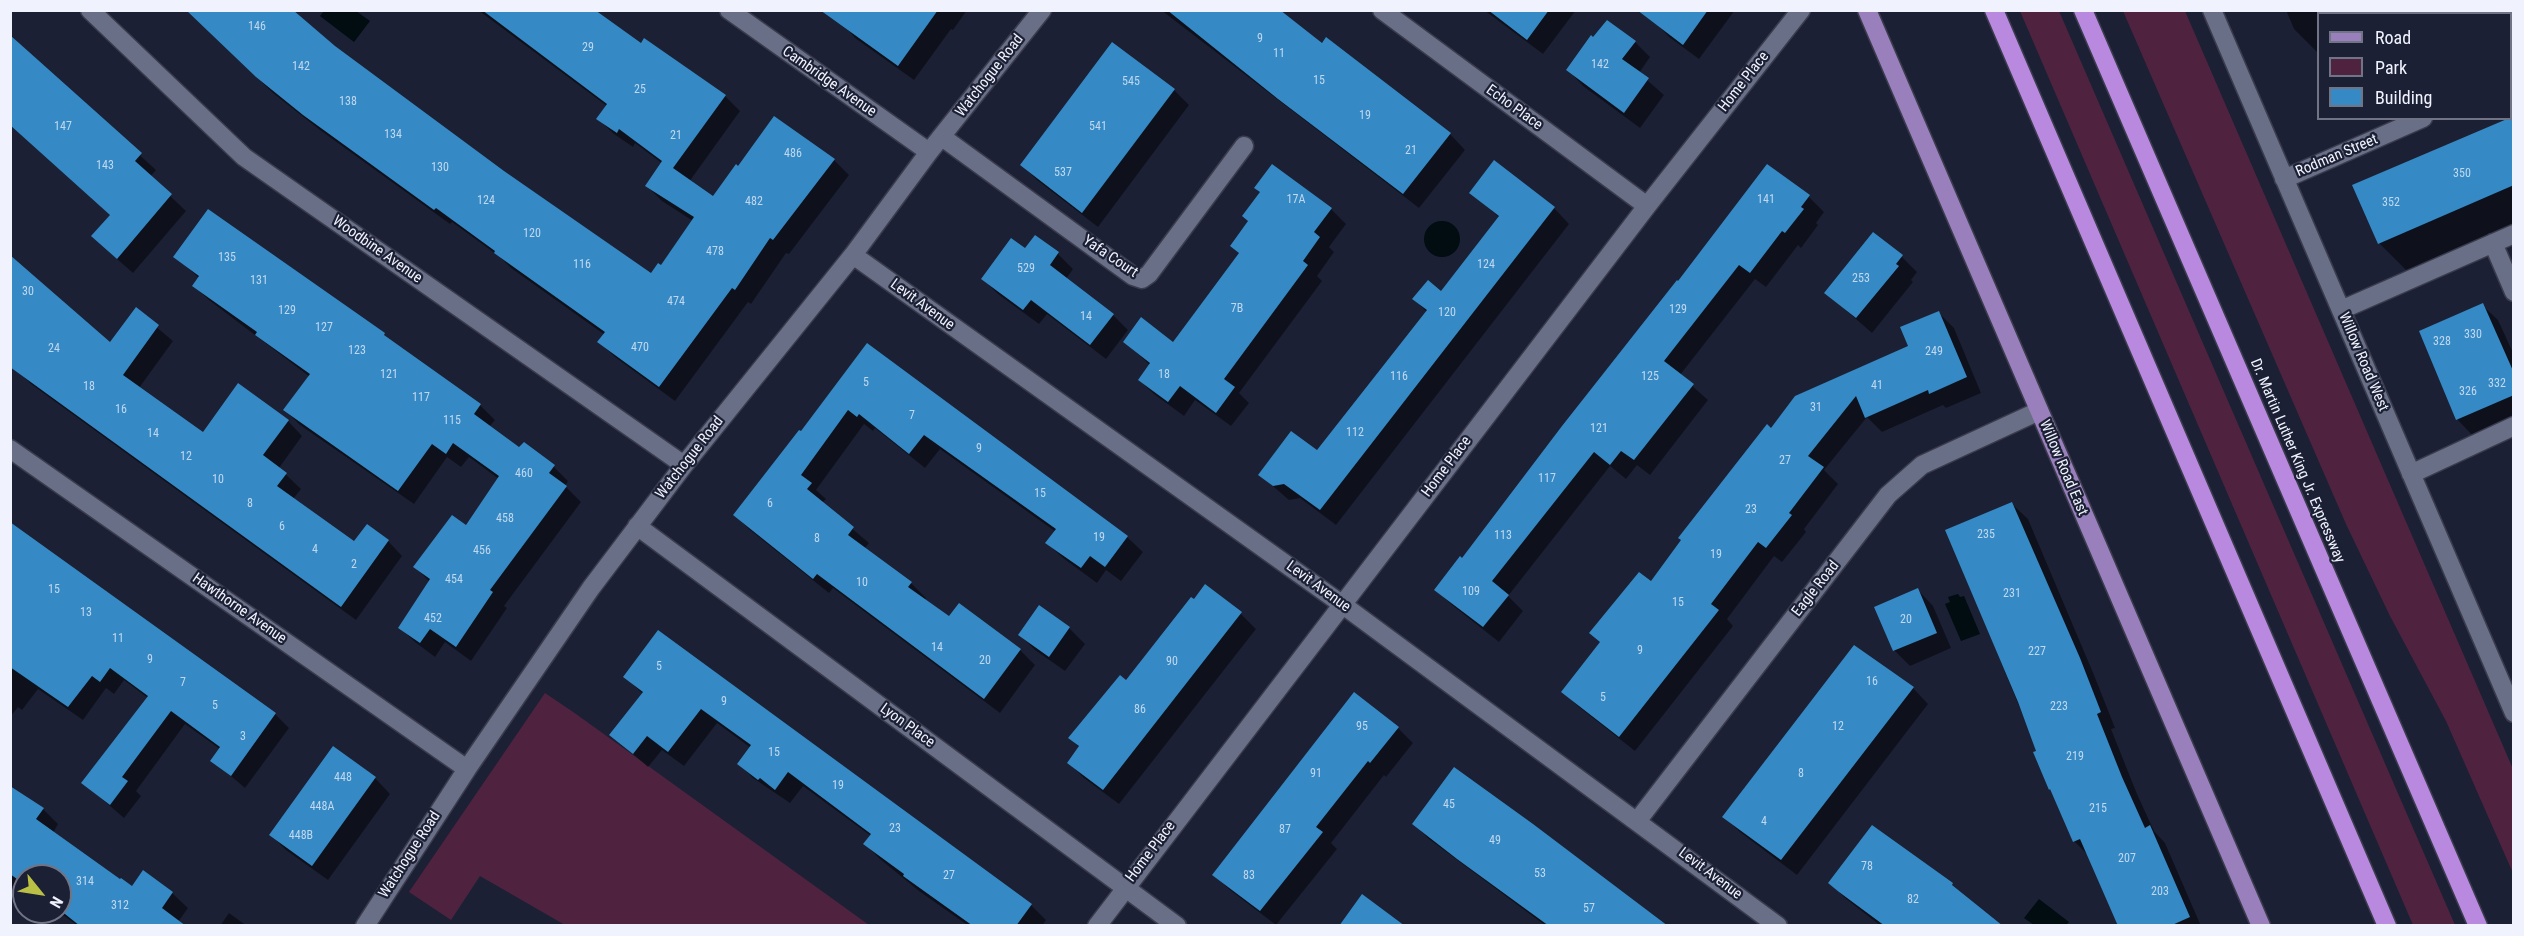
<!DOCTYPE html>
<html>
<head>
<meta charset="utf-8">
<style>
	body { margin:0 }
	#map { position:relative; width:2524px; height:936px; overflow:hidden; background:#1c2034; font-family:"Roboto Condensed",sans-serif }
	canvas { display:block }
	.frame { position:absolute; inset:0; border:12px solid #f0f3fe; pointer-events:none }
	.legend { position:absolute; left:2317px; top:12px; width:195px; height:108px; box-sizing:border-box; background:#1c2034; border:2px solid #717485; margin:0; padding:8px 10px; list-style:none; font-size:18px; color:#f0f3fe }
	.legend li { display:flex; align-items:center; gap:12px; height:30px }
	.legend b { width:30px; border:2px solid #717485 }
	.north { position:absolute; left:12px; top:864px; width:60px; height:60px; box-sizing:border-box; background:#1c2034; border:2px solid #717485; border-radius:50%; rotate:120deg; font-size:16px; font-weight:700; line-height:24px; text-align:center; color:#f0f3fe }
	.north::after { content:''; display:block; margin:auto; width:21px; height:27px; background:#bac045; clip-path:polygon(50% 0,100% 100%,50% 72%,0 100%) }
</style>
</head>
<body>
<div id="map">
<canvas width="2524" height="936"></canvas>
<div class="frame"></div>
<ul class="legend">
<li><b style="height:8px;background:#997fbc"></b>Road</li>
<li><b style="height:16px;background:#4f2340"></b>Park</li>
<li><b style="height:16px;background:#3589c4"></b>Building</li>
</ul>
<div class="north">N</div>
</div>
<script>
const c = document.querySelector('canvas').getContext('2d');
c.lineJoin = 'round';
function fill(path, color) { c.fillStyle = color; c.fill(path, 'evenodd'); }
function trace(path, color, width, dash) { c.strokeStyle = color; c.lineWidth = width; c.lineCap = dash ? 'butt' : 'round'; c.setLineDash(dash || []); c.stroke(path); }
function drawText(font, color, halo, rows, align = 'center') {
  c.font = font + ' "Roboto Condensed",sans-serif'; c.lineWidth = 4.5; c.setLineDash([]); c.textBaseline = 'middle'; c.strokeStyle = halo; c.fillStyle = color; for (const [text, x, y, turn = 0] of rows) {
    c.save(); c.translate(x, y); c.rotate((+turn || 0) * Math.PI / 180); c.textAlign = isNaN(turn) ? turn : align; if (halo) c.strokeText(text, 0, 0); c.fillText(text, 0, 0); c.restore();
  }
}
fill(new Path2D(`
	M2020 11H2059L2455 925H2413Z
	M2123 11H2185L2513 769V873L2446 721 2390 616 2346 524Z
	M545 693 576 714 869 925H565L480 876 451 920 409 892Z`), '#4f2340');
fill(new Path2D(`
	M324 11H356L370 21 354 42 320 16Z
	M1424 239a18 18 0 1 1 36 0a18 18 0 1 1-36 0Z
	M1958 594 1960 597 1964 596 1980 634 1961 641 1945 604 1950 602 1948 597Z
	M2039 899 2069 922 2066 925H2034L2024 918Z`), '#010d10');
fill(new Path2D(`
	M187 10 307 26 537 196 538 195 652 275 661 267 693 221 662 201 647 186 663 164 635 143 633 147 614 134 598 119 607 106 478 10H595L641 45 725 96 740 111 689 182 713 199 834 160 849 175 789 254 786 253 751 304 748 302 675 401 615 357 599 342 605 335 511 268 500 257 452 222 450 224 320 130 273 93Z
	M831 10H967L953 30 951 29 914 80 855 38Z
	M1161 10H1278L1322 45 1326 39 1450 134 1465 150 1419 208Z
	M1484 10H1576L1543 54Z
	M1662 10H1735L1699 59 1669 37 1654 21Z
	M2286 10H2368L2369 14H2318V53L2294 29Z
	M2430 10H2514V109L2510 111V14H2432Z
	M10 34 30 55 156 170 150 177 186 211 133 273 108 251 111 215 10 123Z
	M1635 42 1650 57 1639 73 1664 95 1640 128 1583 86 1568 70Z
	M1174 90 1189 105 1098 227 1037 180 1022 165Z
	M2514 117V240L2417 281 2379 243Z
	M1471 193 1554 208 1569 224 1336 525 1300 498 1289 500 1260 475 1317 452 1427 312 1414 299 1441 293 1500 218Z
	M1809 197 1824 212 1816 223 1818 225 1801 248 1798 245 1766 287 1755 279 1680 375 1708 400 1650 475 1637 465 1626 479 1610 466 1508 596 1523 611 1499 642 1452 605 1436 590 1462 560 1563 427Z
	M1331 209 1346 224 1329 247 1334 252 1317 276 1322 281 1239 393 1249 403 1231 426 1195 400 1184 416 1154 394 1139 380 1150 365 1125 342 1173 344 1240 254 1232 246Z
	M208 211 384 335 393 343 480 405 495 420 489 427 520 449 554 467 568 481 565 486 581 502 504 606 507 608 471 661 445 642 435 657 415 642 400 628 430 582 415 567 466 527 499 479 469 457 461 467 447 457 414 504 300 425 285 410 310 377 209 300 194 286 199 278 175 256Z
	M1036 238 1058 254 1073 269 1066 279 1113 315 1128 330 1106 359 1047 314 1039 324 998 294 983 279 1026 251Z
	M1902 257 1917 272 1911 280 1913 282 1872 333 1826 293Z
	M2482 305 2498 320 2514 355V417L2472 435 2457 419Z
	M136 310 173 341 139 388 203 434 288 421 302 436 279 468 301 489 293 499 355 543 388 541 402 556 356 620 31 384 16 369 111 344Z
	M1938 312 1954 328 1981 393 1946 408 1943 405 1882 432 1867 417 1824 470 1838 484 1804 529 1806 532 1782 562 1774 556 1727 619 1733 626 1635 751 1579 707 1563 692 1772 430 1910 347Z
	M867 345 1127 537 1143 552 1121 581 1106 570 1097 583 1063 558 1047 543 1056 532 940 449 925 468 875 428 873 431 864 424 816 490 826 499 822 503 869 543 864 549 911 583 926 598 924 601 949 618 1020 650 1035 665 1000 713 833 588 829 593 750 530 735 515 801 433Z
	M2012 504 2028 519 2094 675 2115 728 2111 729 2137 794 2154 831 2165 843 2201 926H2119L2090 857 2074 841 2050 789 2035 753 2038 752 1947 531Z
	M1918 590 1933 606 1951 648 1910 666 1894 650Z
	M1040 607 1069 628 1085 644 1065 671 1035 650 1020 635Z
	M1241 614 1256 629 1119 804 1084 778 1069 763 1080 748 1070 738 1126 682Z
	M10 615 221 674 275 714 289 728 245 788 212 760 220 749 185 724 136 791 141 796 124 818 83 783 148 698 124 680 114 694 106 688 83 720 38 689 22 710 18 707 11 716Z
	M659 632 1031 905 1046 920 1042 926H965L966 924 919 891 880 859 865 844 871 836 803 786 790 803 753 778 739 764 751 748 717 723 684 766 662 750 648 767 611 735 643 694 625 677Z
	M1854 647 1913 688 1928 704 1797 875 1740 832 1724 817Z
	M1398 728 1413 743 1386 777 1384 775 1331 843 1337 849 1276 925 1230 890 1214 875Z
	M1454 769 1667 926H1546L1429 839 1414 824Z
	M375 778 390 794 328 880 286 850 271 835Z
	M10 791 43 809 58 824 53 833 132 888 172 893 188 908 178 922 183 926H78L59 912 60 876H24V887L19 883 16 888 10 884Z
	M1830 883 1952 885 2000 926H1881L1845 898Z
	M229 913 247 926H220Z`), '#0007');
fill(new Path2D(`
	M186 10H293L335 46 504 171 651 273 658 263 661 265 694 217 645 186 662 161 619 129 617 133 596 119 607 104 482 10H595L641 43 644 38 726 95 673 168 713 196 736 164 738 166 774 116 835 159 773 240 770 238 735 290 732 288 659 387 597 342 605 332 494 253 495 251 436 208 434 210 303 115 256 77Z
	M820 10H938L898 66Z
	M1167 10H1280L1322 43 1326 37 1451 133 1403 194 1278 99Z
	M1488 10H1549L1527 40Z
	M1637 10H1708L1683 45Z
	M1607 20 1636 41 1622 59 1649 78 1624 113 1566 70 1591 35 1593 37Z
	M10 35 142 153 135 161 172 194 117 259 91 236 110 215 10 125Z
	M1112 42 1175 89 1082 213 1020 165Z
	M2514 116V185L2378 244 2352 185Z
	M1494 160 1555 207 1320 510 1284 484 1273 486 1258 475 1291 431 1317 450 1427 310 1412 299 1428 280 1441 291 1499 216 1469 193Z
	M1272 164 1332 208 1314 232 1320 237 1303 261 1308 265 1224 379 1235 387 1216 413 1180 386 1168 402 1138 380 1150 363 1123 342 1141 317 1173 342 1239 253 1230 246 1248 221 1242 216 1260 192 1254 188Z
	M1767 164 1810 195 1801 207 1804 209 1785 233 1782 231 1750 273 1739 265 1664 361 1694 384 1634 460 1621 451 1610 465 1594 452 1492 581 1509 595 1483 627 1434 590 1460 556 1462 558 1562 426 1677 280 1678 281Z
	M208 209 385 333 384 335 481 404 474 414 519 447 524 442 555 465 549 473 567 486 490 590 493 592 456 647 430 629 420 643 398 628 430 579 413 567 452 515 466 525 499 476 453 443 446 454 432 444 398 491 283 410 310 374 255 335 257 332 192 286 199 276 173 257Z
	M1873 232 1903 255 1896 264 1899 266 1856 318 1824 293Z
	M1035 235 1059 252 1050 265 1114 314 1090 345 1031 300 1023 310 981 279 1011 238 1025 248Z
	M10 255 110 342 136 307 159 325 123 375 203 432 238 383 289 420 263 455 287 473 277 486 354 541 367 524 389 540 341 607 10 367Z
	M2483 303 2514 373V395L2456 420 2419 331Z
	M1939 311 1967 377 1929 394 1928 390 1865 418 1856 396 1808 456 1824 467 1789 513 1792 515 1766 548 1758 542 1711 604 1719 610 1619 737 1561 692 1600 642 1589 633 1639 572 1651 581 1681 540 1678 538 1767 424 1771 428 1795 396 1908 346 1900 327Z
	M867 343 1128 536 1105 567 1090 556 1081 568 1045 543 1056 529 924 435 909 454 859 414 857 417 848 410 801 475 812 483 807 489 854 527 848 535 912 582 908 587 949 616 959 603 1021 649 984 699 817 574 813 579 733 515 799 430 801 431Z
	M2012 502 2080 658 2101 712 2097 714 2122 777 2145 828 2150 825 2190 917 2170 926H2118L2080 839 2073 842 2050 789 2049 790 2033 752 2036 751 2018 702 1945 530Z
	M10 522 276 713 231 776 210 761 220 747 171 711 122 777 128 781 110 805 81 783 148 696 110 668 100 682 92 676 68 707 10 667Z
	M1205 584 1242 612 1103 790 1067 763 1079 746 1068 738 1120 675 1126 680 1191 597 1194 599Z
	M1918 588 1937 633 1893 651 1874 607Z
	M1039 605 1070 627 1049 657 1018 635Z
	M658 630 1032 904 1016 926H973L903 876 904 874 863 844 871 834 788 772 775 790 760 778 758 780 737 764 751 745 701 709 668 752 647 736 633 754 609 735 643 692 623 677Z
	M1854 645 1914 687 1781 860 1722 817Z
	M1354 692 1399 727 1370 763 1368 761 1316 827 1323 832 1260 911 1212 875Z
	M333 746 376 777 312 866 269 835Z
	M1454 767 1533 824 1668 926H1549L1457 859 1412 824Z
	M10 786 44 808 36 819 120 879 121 878 132 886 143 870 173 892 162 908 186 926H80L60 910V876H24V884L10 874Z
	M1872 825 1953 883 1952 885 2003 926H1885L1839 892 1828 883Z
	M1362 894 1405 926H1339Z`), '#3589c4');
const minor = new Path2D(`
	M90 10 244 157 684 465
	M729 10 929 152
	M1382 10 1647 206
	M2212 10 2514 713
	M2510 80 2514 78
	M942 137 1133 276 1142 279 1149 274 1244 146
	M2284 179 2423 118
	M2493 243 2514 292
	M853 255 1343 605 1778 926
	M2341 310 2514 234
	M10 449 467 769
	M2411 474 2514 426
	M637 526 1177 926
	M1638 820 1888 495 1922 465 2039 411
	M365 926 467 769 591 588 684 465 853 255 929 152 1042 10
	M1097 926 1647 206 1801 10`);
const major = new Path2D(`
	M1867 10 2261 926`);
const highway = new Path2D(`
	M1994 10 2387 926
	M2083 10 2478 926`);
trace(minor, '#3a3c4d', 21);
trace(major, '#3a3c4d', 21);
trace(highway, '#3a3c4d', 21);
trace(minor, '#6a6f88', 18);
trace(major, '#997fbc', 18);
trace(highway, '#b889df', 18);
drawText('12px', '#c1d8f0', null, [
	["146",257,27],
	["9",1260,39],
	["29",588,48],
	["11",1279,54],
	["142",1600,65],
	["142",301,67],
	["15",1319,81],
	["545",1131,82],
	["25",640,90],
	["138",348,102],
	["19",1365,116],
	["147",63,127],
	["541",1098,127],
	["134",393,135],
	["21",676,136],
	["21",1411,151],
	["486",793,154],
	["143",105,166],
	["130",440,168],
	["537",1063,173],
	["350",2462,174],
	["17A",1296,200],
	["141",1766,200],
	["124",486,201],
	["482",754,202],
	["352",2391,203],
	["120",532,234],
	["478",715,252],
	["135",227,258],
	["116",582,265],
	["124",1486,265],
	["529",1026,269],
	["253",1861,279],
	["131",259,281],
	["30",28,292],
	["474",676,302],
	["7B",1237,309],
	["129",1678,310],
	["129",287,311],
	["120",1447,313],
	["14",1086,317],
	["127",324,328],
	["330",2473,335],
	["328",2442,342],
	["470",640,348],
	["24",54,349],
	["123",357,351],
	["249",1934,352],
	["121",389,375],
	["18",1164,375],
	["116",1399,377],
	["125",1650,377],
	["5",866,383],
	["332",2497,384],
	["41",1877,386],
	["18",89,387],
	["326",2468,392],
	["117",421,398],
	["31",1816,408],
	["16",121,410],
	["7",912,416],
	["115",452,421],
	["121",1599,429],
	["112",1355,433],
	["14",153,434],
	["9",979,449],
	["12",186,457],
	["27",1785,461],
	["460",524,474],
	["117",1547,479],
	["10",218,480],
	["15",1040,494],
	["8",250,504],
	["6",770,504],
	["23",1751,510],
	["458",505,519],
	["6",282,527],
	["235",1986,535],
	["113",1503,536],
	["19",1099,538],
	["8",817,539],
	["4",315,550],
	["456",482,551],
	["19",1716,555],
	["2",354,565],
	["454",454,580],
	["10",862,583],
	["15",54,590],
	["109",1471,592],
	["231",2012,594],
	["15",1678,603],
	["13",86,613],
	["452",433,619],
	["20",1906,620],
	["11",118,639],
	["14",937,648],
	["9",1640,651],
	["227",2037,652],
	["9",150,660],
	["20",985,661],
	["90",1172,662],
	["5",659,667],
	["16",1872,682],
	["7",183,683],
	["5",1603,698],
	["9",724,702],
	["5",215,706],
	["223",2059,707],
	["86",1140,710],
	["95",1362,727],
	["12",1838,727],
	["3",243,737],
	["15",774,753],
	["219",2075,757],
	["91",1316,774],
	["8",1801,774],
	["448",343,778],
	["19",838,786],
	["45",1449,805],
	["448A",322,807],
	["215",2098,809],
	["4",1764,822],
	["23",895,829],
	["87",1285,830],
	["448B",301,836],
	["49",1495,841],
	["207",2127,859],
	["78",1867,867],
	["53",1540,874],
	["27",949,876],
	["83",1249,876],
	["314",85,882],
	["203",2160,892],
	["82",1913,900],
	["312",120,906],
	["57",1589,909]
]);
drawText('15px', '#f0f3fe', '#1c2034', [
	["Watchogue Road",990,76,-52],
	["Cambridge Avenue",829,82,35],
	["Home Place",1744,82,-52],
	["Echo Place",1514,108,36],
	["Rodman Street",2337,156,-23],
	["Woodbine Avenue",377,250,35],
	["Yafa Court",1110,257,34],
	["Levit Avenue",922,305,36],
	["Willow Road West",2363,362,67],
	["Watchogue Road",690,458,-52],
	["Dr. Martin Luther King Jr. Expressway",2297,461,67],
	["Home Place",1447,467,-53],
	["Willow Road East",2063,468,67],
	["Levit Avenue",1318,587,36],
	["Eagle Road",1816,589,-52],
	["Hawthorne Avenue",239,609,35],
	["Lyon Place",907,726,36],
	["Home Place",1151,852,-53],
	["Watchogue Road",410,855,-57],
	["Levit Avenue",1710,874,37]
]);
</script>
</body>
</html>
